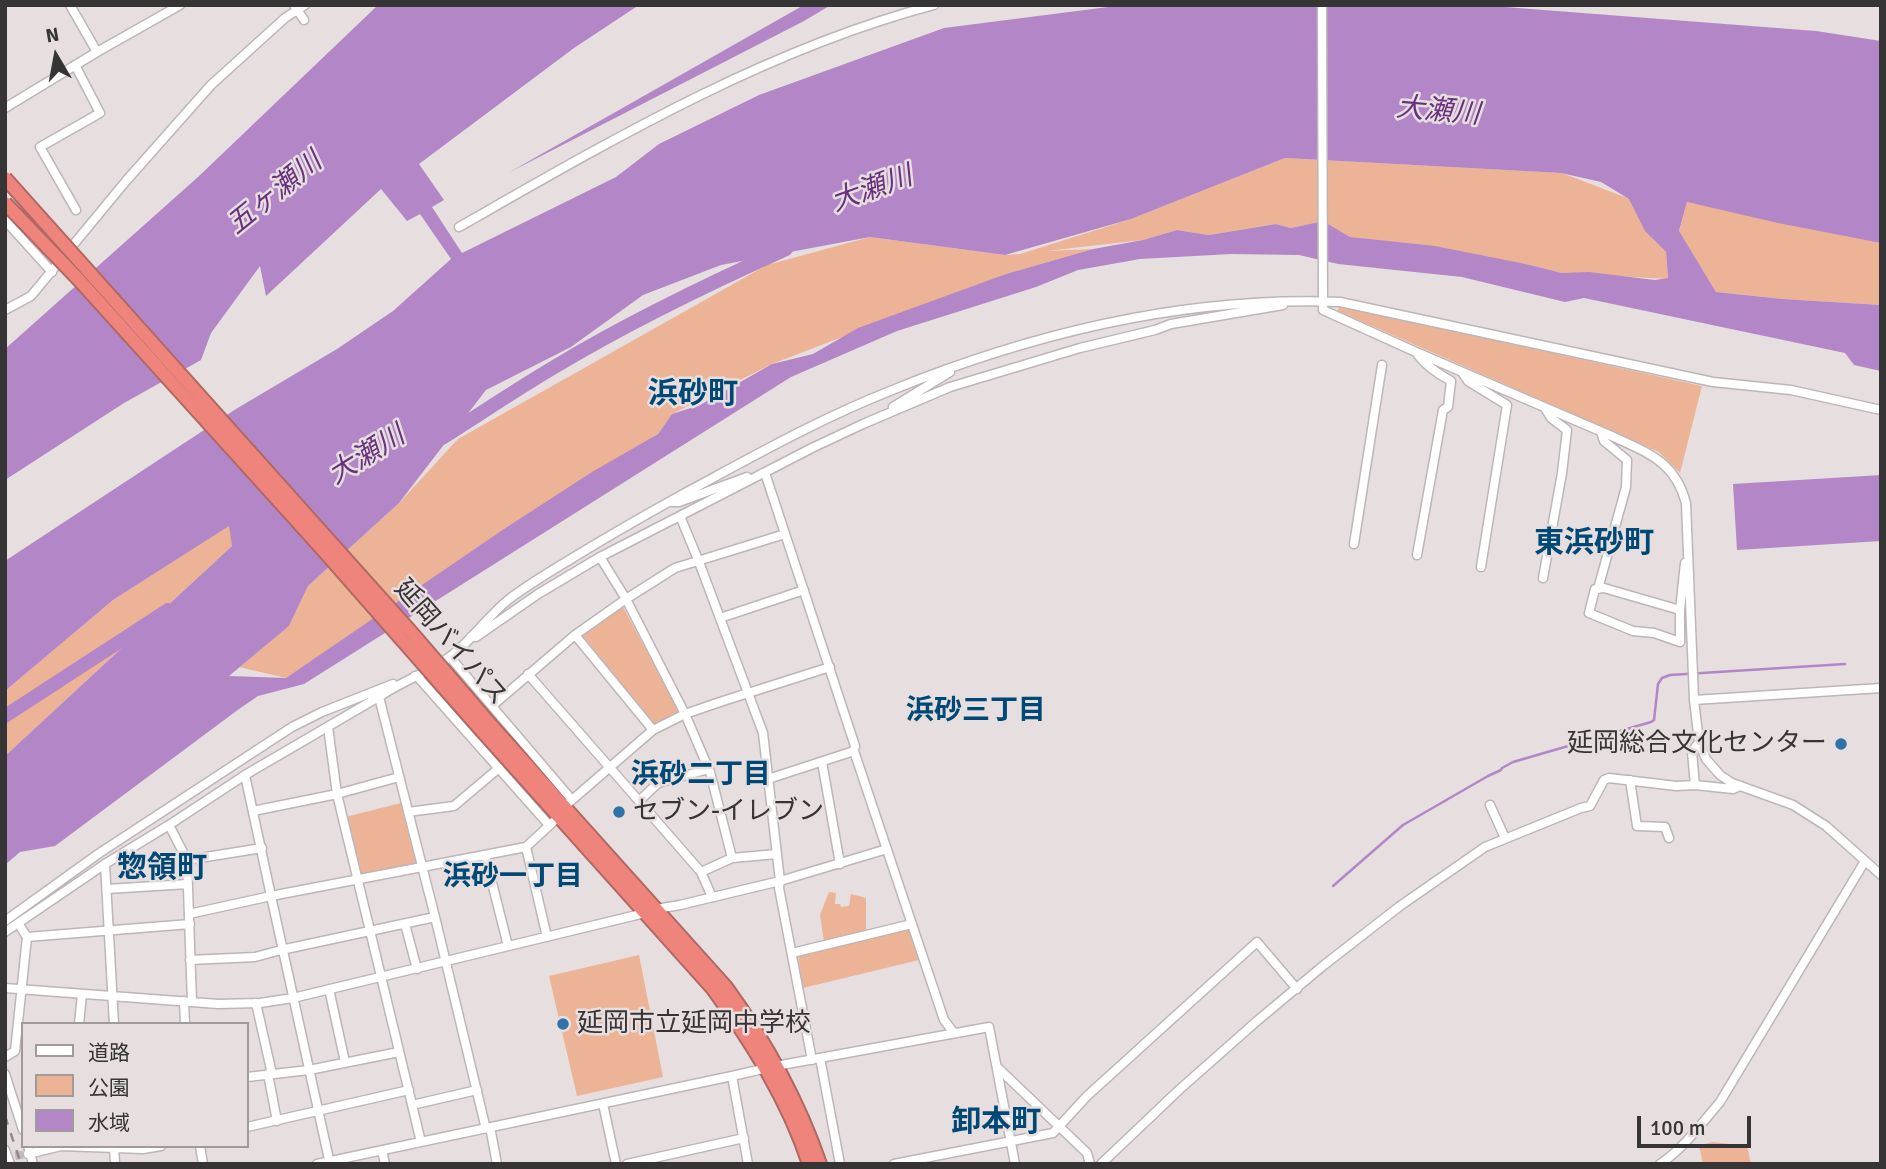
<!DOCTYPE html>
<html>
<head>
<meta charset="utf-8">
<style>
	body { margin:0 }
	#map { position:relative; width:1886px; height:1169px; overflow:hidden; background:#e6dedf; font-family:Signika,"Noto Sans JP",sans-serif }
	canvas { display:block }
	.frame { position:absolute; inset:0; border:7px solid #373435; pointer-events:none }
	.legend { position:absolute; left:21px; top:1022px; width:228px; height:126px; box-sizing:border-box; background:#e6dedf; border:2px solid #a09a9b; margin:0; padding:9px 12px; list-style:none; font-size:21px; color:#373435 }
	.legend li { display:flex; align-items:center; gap:14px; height:35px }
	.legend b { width:35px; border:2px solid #a09a9b }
	.north { position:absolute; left:21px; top:21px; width:70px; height:70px; -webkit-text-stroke:5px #e6dedf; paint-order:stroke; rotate:350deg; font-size:19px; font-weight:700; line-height:28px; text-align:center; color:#373435 }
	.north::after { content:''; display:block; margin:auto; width:24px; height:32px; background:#373435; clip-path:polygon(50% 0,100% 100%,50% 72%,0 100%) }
	.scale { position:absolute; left:1637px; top:1116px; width:114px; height:32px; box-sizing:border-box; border:4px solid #373435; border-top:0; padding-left:9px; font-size:21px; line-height:24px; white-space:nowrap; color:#373435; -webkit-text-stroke:5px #e6dedf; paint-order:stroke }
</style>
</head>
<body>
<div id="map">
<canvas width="1886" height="1169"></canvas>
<div class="frame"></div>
<ul class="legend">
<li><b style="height:9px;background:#fff"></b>道路</li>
<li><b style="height:19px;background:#edb396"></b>公園</li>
<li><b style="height:19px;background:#b387c7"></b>水域</li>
</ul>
<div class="north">N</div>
<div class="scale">100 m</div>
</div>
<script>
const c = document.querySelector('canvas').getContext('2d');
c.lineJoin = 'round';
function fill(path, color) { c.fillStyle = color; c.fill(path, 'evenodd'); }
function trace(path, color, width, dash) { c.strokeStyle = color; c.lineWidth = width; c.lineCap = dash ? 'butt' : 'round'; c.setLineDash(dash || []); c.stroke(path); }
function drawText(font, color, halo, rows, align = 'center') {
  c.font = font + ' Signika,"Noto Sans JP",sans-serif'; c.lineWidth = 5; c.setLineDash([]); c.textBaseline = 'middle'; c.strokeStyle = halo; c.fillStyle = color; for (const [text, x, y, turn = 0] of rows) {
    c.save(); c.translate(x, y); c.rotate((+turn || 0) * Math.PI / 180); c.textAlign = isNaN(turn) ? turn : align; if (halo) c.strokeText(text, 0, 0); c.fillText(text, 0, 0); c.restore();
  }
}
fill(new Path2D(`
	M1285 158 1562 173 1630 199 1652 238 1666 252 1668 279 1562 273 1526 264 1350 237 1323 221 1291 228 1276 224 1209 235 1177 230 1143 240 1046 251 1093 249 1006 274 772 364 672 414 658 434 286 678 239 667 289 626 308 586 399 503 458 439 767 265 870 237 1005 255 1020 254 1131 219Z
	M1687 202 1881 242V305L1783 299 1716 292 1679 232Z
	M1339 306 1702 386 1680 473 1659 452 1338 311Z
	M230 525 232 546 5 756V691L113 600Z
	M623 607 679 711 654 725 582 635Z
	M401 803 418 861 416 864 361 876 345 817Z
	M829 892 836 893 835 904H840L841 907 849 906 851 894 866 898V933L824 942 820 915Z
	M909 929 919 960 803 988 798 956Z
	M639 955 663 1077 577 1096 549 976Z
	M1712 1142 1747 1146 1751 1164H1703L1699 1146Z`), '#edb396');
fill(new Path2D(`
	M378 5H639L574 48 419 164 444 200 432 207 462 253 616 177 659 144 759 95 944 28 1124 5H1479L1816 31 1881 41V243L1778 223 1687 202 1679 231 1716 292 1783 299 1881 305V371L1854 365 1845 353 1584 298 1565 302 1462 277 1338 264 1299 255 1231 254 1140 259 1078 270 1036 287 897 331 791 377 304 684 258 696 239 709 55 846 20 852 5 865V756L232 546 229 526 113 600 5 691V561L236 409 337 349 393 311 451 259 420 214 407 221 381 189 266 296 260 266 211 333 201 360 124 403 5 480V349L198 177ZM1285 158 1561 173 1601 182 1629 199 1645 231 1666 252 1668 278 1655 280 1589 272 1562 273 1526 264 1435 246 1350 237 1323 221 1291 228 1276 224 1209 235 1177 230 1143 240 1093 249 1006 274 858 328 813 354 772 364 700 405 672 414 658 434 592 472 504 529 286 678 229 676 289 626 308 586 399 503 486 390 571 347 643 295 721 265 870 237 1005 255 1131 219Z
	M804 5H831L804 21 508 173Z
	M1881 475V541L1737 550 1733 484Z`), '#b387c7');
trace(new Path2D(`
	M1333 886 1403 825 1488 776 1501 770 1502 768 1513 762 1651 722 1654 720 1658 684 1662 678 1670 675 1845 664`), '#b387c7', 2.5);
trace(new Path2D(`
	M442 438C480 414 517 389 556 366 629 322 708 284 786 249
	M5 716 168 610`), '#b387c7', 14);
trace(new Path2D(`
	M15 1156 28 1154`), '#c3bcbd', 8, [8, 4]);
const minor = new Path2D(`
	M70 5 97 52
	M294 5 304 20
	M1322 5 1323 310 1416 352 1614 437C1650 454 1675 462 1686 503L1694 700 1699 742 1706 759 1720 775 1732 783 1793 805 1826 826 1881 875
	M75 65 100 113 40 147 76 210
	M5 108 97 52 180 5
	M5 220 52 272
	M459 227C610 141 764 50 934 5
	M5 310 31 296 126 181 211 85 285 18 305 5
	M1462 372 1468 381 1507 405 1481 567
	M893 407 950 372
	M763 473H765L855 746 854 751 944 1020 954 1033
	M673 502H679L747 477
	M680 516 699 562 763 733 780 881 779 888 812 1060
	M1354 544 1382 365
	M1417 555 1443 410 1448 407 1451 381C1438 374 1427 367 1418 355
	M600 557 626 599 685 714 710 772 732 858
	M1543 578 1562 473 1567 430 1551 418 1545 408
	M1598 589 1626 487 1627 460 1604 441 1601 432
	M1680 610V642L1654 633 1633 631 1589 613 1595 589 1604 588 1680 610 1685 563
	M720 618 804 590
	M575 635 653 730
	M471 637H476L538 594 600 557 814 447 863 424 950 387 1080 348 1155 330 1171 324 1283 305
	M450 657 572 800
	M528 674 701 872 712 897
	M415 676H417L549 825
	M379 697 435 917 485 1125 491 1132 497 1164
	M1694 700 1881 688
	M492 706 575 635 626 599 675 568 785 534
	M328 727 337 794 421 1142
	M822 762 840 864
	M245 775 271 896 526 847 553 822
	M768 779 854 751
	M1630 780 1637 826 1665 827 1669 838
	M1695 785 1692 752 1699 742
	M639 801 658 783 709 769
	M1490 805 1505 838
	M565 806 653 730 685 714 723 701 830 667
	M253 811 337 794 399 777
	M408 812 454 806 499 768
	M169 825 187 860 192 1002
	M526 847 547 937
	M485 855 508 946
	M187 860 262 848
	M105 864 114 1024
	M701 872 732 858 777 854
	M107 889 188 884
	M189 914 271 896 330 1164
	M5 921 98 854 292 727 322 712 393 684
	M405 924 417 969
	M5 932 105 864 169 825 245 775 382 695C404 680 430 672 451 656 472 640 487 617 508 600 526 586 546 574 566 562 605 538 645 515 685 493 752 457 819 419 890 391 1033 333 1185 296 1340 302L1713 382 1791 390 1881 410
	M27 937 190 924
	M792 953 912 924
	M190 960 255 957 281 950 435 917
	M5 988 218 1004 260 1003 293 998 645 913 656 909 680 905 780 881 887 849
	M329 989 345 1062
	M184 1001 185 1024
	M256 1003 272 1074
	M79 1024 82 994
	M5 1057 15 1051 27 937 18 923
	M820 1058 840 1164
	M997 1067 1087 1153 1090 1164
	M5 1074 23 1130
	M268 1074 277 1121
	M732 1076 748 1164
	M247 1077 309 1070 399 1052
	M603 1104 616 1164
	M412 1105 477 1090
	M247 1127 409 1090
	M28 1146 33 1164
	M114 1146 115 1164
	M200 1146 203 1164
	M5 1150 10 1164
	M382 1150 385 1164
	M28 1154 61 1146 143 1149 161 1146
	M317 1164 732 1076 776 1066 989 1027 1015 1164
	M627 1164 744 1138
	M894 1164 1053 1133 1087 1096 1257 942 1297 989
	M1101 1164 1180 1089 1257 1021 1324 965 1400 906 1485 847 1581 808 1590 806 1604 780 1609 778 1676 786 1695 785 1733 789 1740 786
	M1660 1164C1684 1148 1702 1123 1720 1102L1865 861`);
const highway = new Path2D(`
	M491 725 726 987C766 1042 798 1100 820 1164
	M482 731 713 989C752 1043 788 1100 809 1164`);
trace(minor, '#bdb5b7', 11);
trace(highway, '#af6863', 16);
trace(minor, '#fff', 8);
trace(highway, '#ef847c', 12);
trace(new Path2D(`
	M5 1116 21 1164`), '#908a8b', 2.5, [9, 9]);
const highwayBridge = new Path2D(`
	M5 178 412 633 491 725
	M5 203 79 280 322 549 482 731`);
trace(highwayBridge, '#af6863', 16, []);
trace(highwayBridge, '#ef847c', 12);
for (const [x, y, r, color] of [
	[1841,744,7,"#2f72a8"],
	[619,812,7,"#2f72a8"],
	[563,1024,7,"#2f72a8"]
]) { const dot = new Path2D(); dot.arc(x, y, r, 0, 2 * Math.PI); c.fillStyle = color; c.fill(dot); trace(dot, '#e6dedf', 2.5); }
drawText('26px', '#373435', '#e6dedf', [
	["延岡バイパス",450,643,49]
]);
drawText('26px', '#373435', '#e6dedf', [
	["延岡総合文化センター",1827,744,"right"],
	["セブン-イレブン",633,812],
	["延岡市立延岡中学校",577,1024]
], 'left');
drawText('italic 28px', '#69317f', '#e6dedf', [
	["大瀬川",1438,112,5],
	["大瀬川",872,190,-20],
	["五ヶ瀬川",275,194,-39],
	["大瀬川",367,456,-32]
]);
drawText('bold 28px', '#004876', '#e6dedf', [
	["浜砂三丁目",976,712],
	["浜砂二丁目",701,776],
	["浜砂一丁目",513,878]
]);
drawText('bold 30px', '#004876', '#e6dedf', [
	["浜砂町",693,395],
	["東浜砂町",1594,544],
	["惣領町",162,869],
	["卸本町",996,1123]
]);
</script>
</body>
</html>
